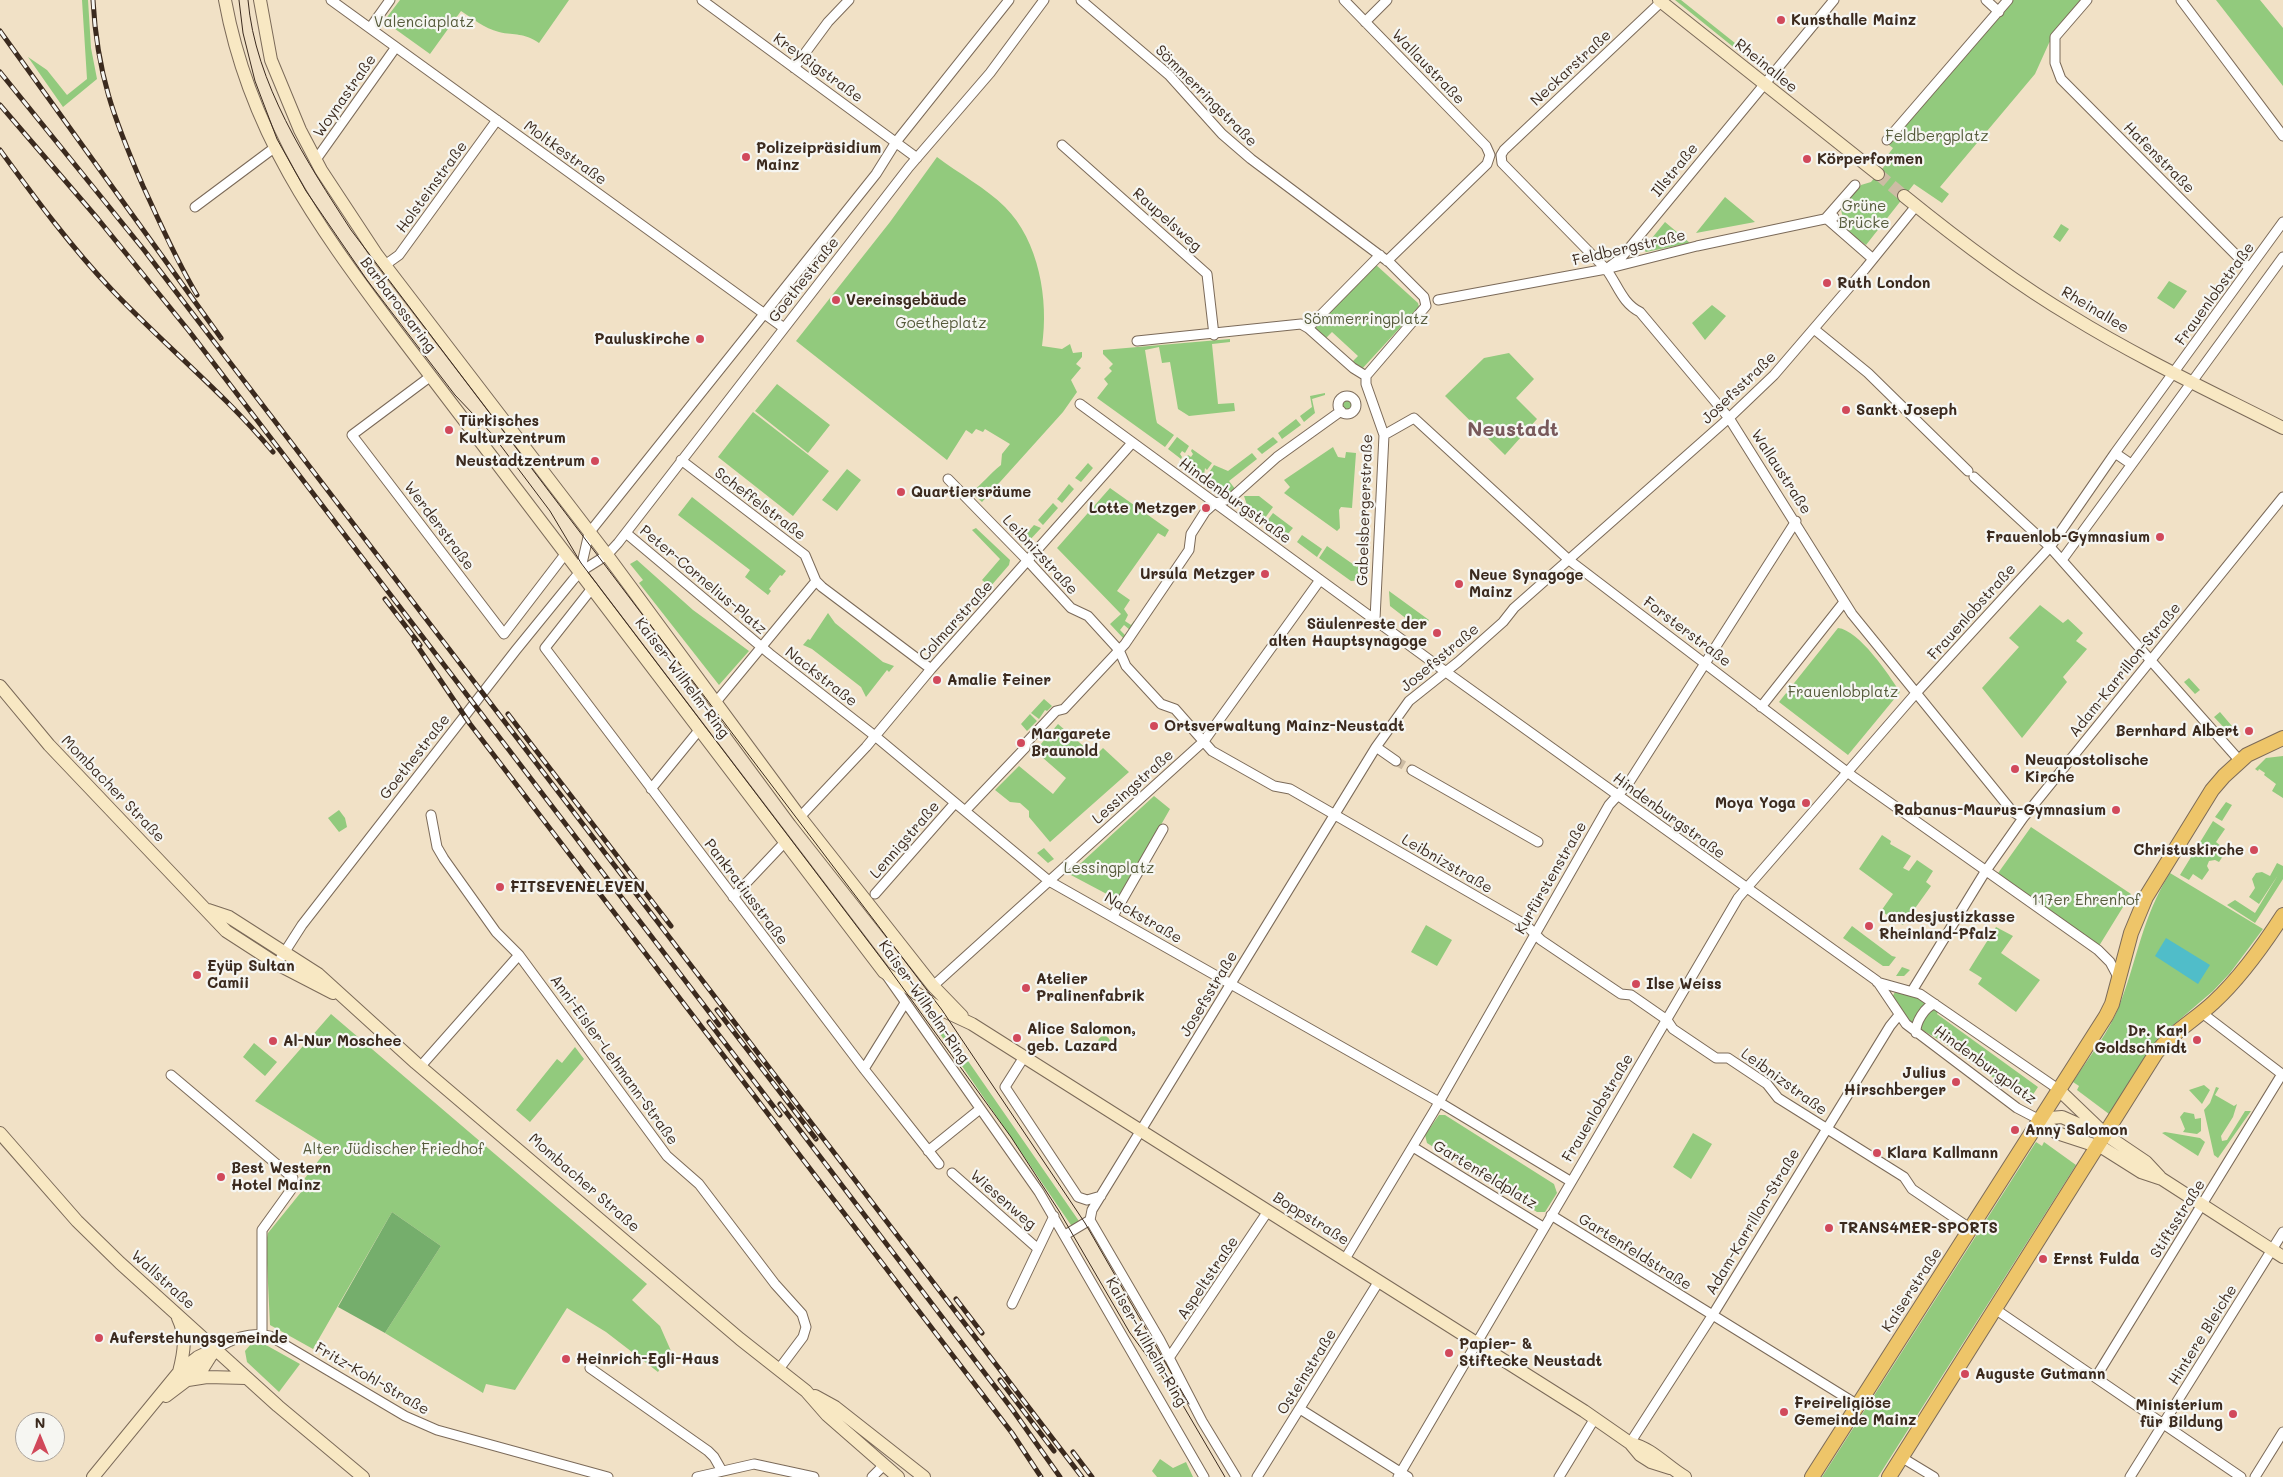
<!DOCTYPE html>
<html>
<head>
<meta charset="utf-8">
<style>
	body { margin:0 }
	#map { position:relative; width:2283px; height:1477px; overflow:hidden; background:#f1e1c6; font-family:Mali,sans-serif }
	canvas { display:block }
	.north { position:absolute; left:15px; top:1412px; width:50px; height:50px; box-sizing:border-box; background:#f6f6f2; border:1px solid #aba49d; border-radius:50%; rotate:0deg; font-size:14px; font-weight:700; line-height:20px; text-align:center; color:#3b2a1e }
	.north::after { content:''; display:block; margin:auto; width:18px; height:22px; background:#d1495b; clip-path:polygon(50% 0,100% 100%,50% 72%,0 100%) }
</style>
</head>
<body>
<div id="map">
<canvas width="2283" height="1477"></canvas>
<div class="north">N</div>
</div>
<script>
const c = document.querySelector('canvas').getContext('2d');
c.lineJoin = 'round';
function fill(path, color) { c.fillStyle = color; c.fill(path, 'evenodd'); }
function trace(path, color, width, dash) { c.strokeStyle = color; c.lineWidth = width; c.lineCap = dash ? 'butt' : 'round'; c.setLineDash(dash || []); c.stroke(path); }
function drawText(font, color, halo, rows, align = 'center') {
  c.font = font + ' Mali,sans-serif'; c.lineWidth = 4.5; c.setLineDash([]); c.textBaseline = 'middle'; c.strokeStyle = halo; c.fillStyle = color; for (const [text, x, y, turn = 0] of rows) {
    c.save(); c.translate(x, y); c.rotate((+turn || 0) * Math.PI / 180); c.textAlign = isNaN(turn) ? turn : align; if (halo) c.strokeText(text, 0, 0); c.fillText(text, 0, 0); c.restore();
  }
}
fill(new Path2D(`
	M82 0H88L91 48 97 79 63 107 28 57 47 70 67 95 87 79Z
	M400 0H569L539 43C523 32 516 36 499 32 484 28 473 19 461 11L430 54 384 21Z
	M1675 0H1681L1755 59 1752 62Z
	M2010 0H2084L2049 43 2035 74 1940 187 1949 194 1942 203 1914 184 1866 245 1845 230 1841 209 1861 185 1871 182 1887 163 1884 160 1893 148 1885 142Z
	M2216 0H2260L2283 28V86Z
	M937 157C958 173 986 188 1005 207 1039 241 1049 300 1042 346L1062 349 1070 344 1073 353 1082 352V357L1076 364 1081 368 1071 380 1077 392 1063 412 982 502 971 492C983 484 989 474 1001 465L1002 454 1010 444 985 429 983 432 976 429 972 434 966 430 947 460 796 341 890 222Z
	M1725 197 1755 222 1696 233Z
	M1665 222 1690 243 1646 252 1643 249Z
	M2061 224 2069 229 2060 242 2053 237Z
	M1375 264 1418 303 1419 307 1361 370 1352 362 1358 356 1332 332 1326 338 1314 328Z
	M2169 281 2187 291 2174 309 2157 298Z
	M1712 305 1726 316 1705 340 1692 323Z
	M1230 339V342L1212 344 1218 404 1234 403 1235 411 1189 416 1178 409 1170 362 1162 363 1159 347 1145 350 1156 419 1157 423 1174 435 1165 447 1097 398 1108 384 1104 379 1112 371 1109 368 1113 364 1103 354V350Z
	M1509 353 1534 379 1516 398 1537 419 1505 455 1445 396 1484 358Z
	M777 384 830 425 808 453 755 411Z
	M1325 393V395L1312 399 1315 413 1304 422 1300 416 1312 407 1310 396Z
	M1341 405a6 6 0 1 1 12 0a6 6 0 1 1-12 0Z
	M753 412 829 471 793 516 718 457Z
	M1296 419 1301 425 1282 439 1278 433Z
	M1177 437 1189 446 1185 453 1182 451 1180 454 1182 457 1181 459 1168 449Z
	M1273 437 1278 442 1262 454 1257 449Z
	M1333 447 1338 457 1345 458 1346 452 1356 453 1352 508 1341 507 1339 510 1340 528 1337 531 1284 493 1290 487 1284 480Z
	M1192 449 1212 463 1207 470 1205 468 1204 475 1184 461 1188 455 1191 457 1193 454 1191 451Z
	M1252 453 1257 459 1229 481 1236 490 1230 494 1206 477 1214 465 1228 471Z
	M1088 463 1093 468 1081 482 1075 478Z
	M847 469 861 480 837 511 822 500Z
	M1069 484 1074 489 1062 503 1057 499Z
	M1110 488 1169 530 1165 537 1158 533 1117 591 1130 600 1124 609 1128 615 1125 621 1131 625 1134 621 1136 622 1130 630 1124 625 1120 630 1126 636 1124 639 1110 624 1121 614 1057 548Z
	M1244 496H1259L1273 507 1265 518 1247 505Z
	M692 497 786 571 782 576 780 575 769 589 771 591 768 595 745 577 750 570 678 515Z
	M1053 503 1058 508 1043 525 1038 520Z
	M1273 513 1293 528 1287 535 1267 521Z
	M1015 524 1026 534 1034 525 1041 528 1028 542 1024 543 1010 531Z
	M976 528 1010 560 1009 565 990 587 982 580 1000 559 972 530Z
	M1302 535 1322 549 1317 557 1297 542Z
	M1327 546 1357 567 1362 559 1366 563 1365 570 1360 569 1359 574 1365 575 1362 580 1351 581 1319 558Z
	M637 560 693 610 749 651 719 685 639 583 643 580 630 564Z
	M1389 591 1429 620 1421 630 1390 606Z
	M2040 605 2063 623 2068 619 2083 633 2076 641 2087 649 2063 677 2067 682 2022 738 1982 688 2019 647 2009 638Z
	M828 613 835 623 883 662 894 666 889 672 887 670 866 697 861 687 812 649 803 645 808 639 810 640Z
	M1838 628C1859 630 1889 675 1900 692L1848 755 1779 702Z
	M2189 678 2200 690 2195 694 2184 682Z
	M1044 699 1052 706 1047 711 1045 710 1039 719 1031 713Z
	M2220 712 2237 732 2229 733 2214 717Z
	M1030 714 1037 721 1027 731 1021 724Z
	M1058 724 1095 756 1103 748 1129 772 1050 842 1029 817V811L1020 803 1010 802 995 790 1019 766 1053 794 1066 778 1035 751Z
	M2283 756V798L2272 791 2276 784 2264 775 2265 773 2259 769 2258 771 2255 769 2266 758Z
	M1154 796 1170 809 1118 900 1069 874Z
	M2226 802 2232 805 2222 821 2215 817Z
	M339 810 345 818 347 827 339 832 328 818Z
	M2213 821 2225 829 2216 842 2222 847 2224 846 2225 853 2219 862 2215 860 2209 861 2207 866 2209 870 2202 880 2193 874 2189 880 2180 875Z
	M2031 827 2131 894 2099 946 1996 876Z
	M1882 835 1891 841 1890 844 1911 856 1903 868 1909 871 1917 860 1933 871 1926 882 1931 886 1903 925 1881 911 1893 894 1859 869Z
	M1044 848 1054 859 1048 863 1037 853Z
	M2277 863 2283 866V879L2255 923 2227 905 2235 900 2255 913 2278 875 2259 904 2249 897 2255 888 2252 879 2256 873 2262 872 2270 876Z
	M2170 873 2263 929 2230 973 2213 991 2158 1038 2109 1114 2077 1090 2079 1086 2073 1082C2089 1057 2110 1031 2120 1004 2138 957 2142 918 2170 873Z
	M1426 925 1452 940 1437 966 1411 952Z
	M1852 926 1892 956 1896 957 1889 966H1883L1843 938Z
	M1996 927 2013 936 2001 953 2040 980 2016 1012 1978 984 1982 978 1969 970Z
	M1902 967 1910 970 1904 976H1896Z
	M1895 992 1918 997 1938 1012 1937 1014 2038 1087 2028 1102 1941 1041 1912 1024 1902 1013 1892 997Z
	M930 1006 1081 1224 1073 1228 923 1009Z
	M331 1014 647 1284 632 1300 660 1326 671 1351 658 1372 606 1332 567 1308 515 1390 486 1384 483 1393 385 1333 441 1246 392 1212 313 1349 270 1325 266 1242 268 1233 302 1191 305 1178 329 1147 255 1101Z
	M1098 1042a6 6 0 1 1 12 0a6 6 0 1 1-12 0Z
	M254 1043 277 1062 265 1076 243 1057Z
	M575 1047 584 1059 530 1122 516 1110 557 1059 562 1063Z
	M2204 1085 2210 1090 2202 1104 2189 1090Z
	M2216 1087 2219 1088 2215 1095 2234 1106 2237 1104 2233 1117 2221 1136 2222 1141 2227 1140 2245 1111H2251L2218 1158 2214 1155 2204 1110 2210 1103Z
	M2184 1112 2194 1114 2195 1119 2201 1118V1131L2197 1134 2183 1132 2185 1129 2180 1117Z
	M1439 1115H1445L1554 1184 1557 1193 1545 1212H1537L1427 1143 1425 1135Z
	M2165 1132 2200 1138 2205 1142 2198 1156 2162 1133Z
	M1693 1133 1712 1144 1691 1179 1673 1167Z
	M2036 1142 2042 1146 2044 1142 2076 1165 1878 1477H1822Z
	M251 1344 266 1345 300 1364 279 1392 247 1362 245 1351Z
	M1160 1459 1173 1468 1186 1462 1193 1477H1157L1152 1471Z`), '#92ca7d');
fill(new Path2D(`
	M392 1212 441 1246 385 1333 338 1307Z`), '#75ae6c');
fill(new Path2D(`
	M2166 938 2210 965 2198 984 2155 956Z`), '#50bdc9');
trace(new Path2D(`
	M1396 761 1412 770`), '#cdbca4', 9, [9, 4.5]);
trace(new Path2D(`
	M1878 174 1904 196`), '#cdbca4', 12, [12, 6]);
const street = new Path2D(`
	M331 0 784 328
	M702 0 917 158
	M1081 0 1169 75 1222 134 1251 159 1390 263 1424 297 1426 306 1366 376
	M1344 0 1486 146 1490 155 1487 164 1387 261
	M1986 0 1999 12
	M2087 0 2055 37V63L2061 79 2249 268
	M2181 0 2283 136
	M1661 2 1504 150 1501 155 1502 163 1606 269C1618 285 1622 303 1640 312L1729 418 1852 614 2012 811 2023 818
	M1365 22 1387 0
	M370 28 390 0
	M794 68 828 22 849 0
	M1887 140 2008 0
	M1062 145 1207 274 1214 335
	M315 161 396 47
	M1855 185 1826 218 1873 259
	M195 207 274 148
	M385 265 399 255 497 120
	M1609 267 1621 258 1834 0
	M1438 300 1606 269 1697 246 1834 217
	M1308 328 1380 255
	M1814 329 1868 373 1968 471
	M1137 341 1301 324 1308 328 1353 368 1366 376
	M431 376 352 435 504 634 566 553
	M1366 376V384L1384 435 1375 619
	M1338 405a9 9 0 1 1 18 0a9 9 0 1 1-18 0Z
	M1080 404 1446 672 1877 981 1906 1024 2017 1108 2038 1119
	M1384 435 1414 418 1569 560 1855 778 2098 950 2110 962 2118 977
	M2115 453 2131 464
	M681 460 805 555 816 581 822 587 931 669
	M1974 477 2050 547 2240 761
	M948 479 1028 561 1071 608 1088 616 1119 650 1126 666 1161 704 1175 709 1212 751 1274 786 1290 789 1526 925 1541 940 1621 994 1631 995 1667 1020 1673 1029 1716 1058H1728L1767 1084 1778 1098 1904 1177 1912 1189 1971 1229
	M626 533 770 654 875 736 1049 881 1439 1102 1570 1181
	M2062 560 2283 257
	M580 572 589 533 597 523 876 174 896 142 1009 0
	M593 587 545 648 864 1069 939 1164
	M716 702 816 581
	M1761 707 1844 602
	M1376 747 1396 761
	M1412 770 1538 842
	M651 789 700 729
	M965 811 1025 748 1026 743 1056 711 1064 709 1125 644 1189 550 1191 534 1205 512 1215 503 1230 499 1277 457 1341 411
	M431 815 437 847 444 859 496 932 519 955 667 1156 699 1184 775 1284 802 1314 806 1327 803 1337 779 1369
	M800 817 866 747 931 669 1132 443
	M875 894 955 803
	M733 897 785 842
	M1113 916 1163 829
	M277 964 302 925 516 650 573 580 580 572 607 555 618 543 909 167 990 73 1044 0
	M887 976 1039 1192 1204 1477
	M1877 982 1920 994 2058 1089
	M933 986 1204 741 1320 580
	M1912 991 1985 872 2023 818 2283 497
	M2202 1013 2283 1075
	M1916 1033C1915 1023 1925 1006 1935 1004
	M1024 1057 1005 1087 1078 1197 1087 1200 1101 1196
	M420 1067 519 955
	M864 1069 905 1003
	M171 1075 293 1178V1187L262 1230V1334
	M1413 1147 1543 1227
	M928 1151 980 1109
	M952 1173 1037 1248
	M1551 1215 1858 1405
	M1090 1220 1160 1340 1202 1421 1236 1477
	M1065 1235 1090 1220 1092 1210 1376 747 1409 701 1458 662 1503 622 1514 608 1729 418 1774 375 1865 269 1916 206
	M1345 1259 1434 1111 1609 805 1628 784 1796 521
	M1012 1304 1054 1216
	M1995 1309 2241 1477
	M215 1349C233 1339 249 1331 270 1336L405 1416 437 1430 608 1477
	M1169 1358 1268 1211
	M590 1368 708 1451 714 1457 722 1471
	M2096 1377 2282 1074
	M1300 1409 1408 1477
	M1630 1443 1712 1316 1890 1026 1899 1015
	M1901 1457 1934 1477
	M697 1477 754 1464 814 1477
	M872 1477 884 1465
	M1257 1477 1379 1281
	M1398 1477 1738 898 1917 692 2050 547 2115 453 2283 222
	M1559 1477 1595 1418
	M2130 1477 2283 1232
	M2255 1477 2283 1432`);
const secondary = new Path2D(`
	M225 0C249 131 316 224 394 328L884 972 942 1010 972 1024 1584 1411 1630 1443 1640 1455 1651 1462 1670 1468
	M260 0 271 60 300 130 321 170 377 255 607 555 800 817 933 986 962 1016
	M1659 0 1878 174
	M1904 196C1957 239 2012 281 2071 316 2139 358 2212 392 2283 428
	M0 686 49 745 226 931 277 964 333 993
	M208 910 229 917 318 974 416 1063 740 1339 806 1391 827 1415 898 1477
	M2058 1089 2106 1135 2146 1162 2160 1177
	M2038 1119 2057 1133 2103 1148 2141 1172 2162 1179 2283 1257
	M2038 1119 2062 1117 2096 1132
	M0 1133 77 1221 120 1263 278 1406 363 1477
	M178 1318C187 1337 184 1352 179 1372
	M188 1380 207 1377 246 1378
	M166 1396 203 1368 215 1349
	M815 1396 835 1407 924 1477
	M1630 1443C1653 1449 1665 1465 1685 1477
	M93 1477 179 1372 198 1357 215 1349`);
const primary = new Path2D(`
	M1812 1477 2106 1016 2112 1004 2131 933 2146 897 2212 790 2224 776 2247 755 2283 738
	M1889 1477 2156 1053C2172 1032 2195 1020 2214 1002 2241 977 2263 946 2283 915`);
trace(street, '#7b6a59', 11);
trace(secondary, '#7b6a59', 14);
trace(primary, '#7b6a59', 16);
trace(street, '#fff', 9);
trace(secondary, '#f8e8c3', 12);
trace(primary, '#eec569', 14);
trace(new Path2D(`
	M239 0 243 33 255 81 277 139 306 191 367 280 455 395 492 434 550 511 581 563 887 966 1011 1137 1059 1211 1130 1333 1181 1402 1225 1477
	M248 0C255 83 307 162 351 230L942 1010 1085 1223 1189 1404`), '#3b2a1e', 1);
const rail = new Path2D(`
	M93 0C97 74 114 119 143 186 160 223 176 260 197 295
	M0 31 221 338
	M0 72 144 250 1082 1477
	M0 105 98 219 189 331 719 1025
	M0 150C35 198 71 247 112 290 164 345 224 393 273 452
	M385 599 420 645
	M414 641 470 724 1012 1433 1041 1477
	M508 714 671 926
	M717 1010 816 1139
	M709 1022 780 1115
	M780 1104 1012 1409 1060 1477
	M956 1299 982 1333
	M1000 1380 1054 1451
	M1073 1452 1092 1477`);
trace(rail, '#3b2a1e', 5);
trace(rail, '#f6f6f2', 3, [9]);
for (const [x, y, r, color] of [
	[1781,20,5,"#d1495b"],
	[746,157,5,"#d1495b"],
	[1807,159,5,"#d1495b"],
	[1827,283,5,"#d1495b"],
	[836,300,5,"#d1495b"],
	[700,339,5,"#d1495b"],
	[1846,410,5,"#d1495b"],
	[449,430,5,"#d1495b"],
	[595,461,5,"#d1495b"],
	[901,492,5,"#d1495b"],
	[1206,508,5,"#d1495b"],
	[2160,537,5,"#d1495b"],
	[1265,574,5,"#d1495b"],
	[1459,584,5,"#d1495b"],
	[1437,633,5,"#d1495b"],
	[937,680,5,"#d1495b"],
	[1154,726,5,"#d1495b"],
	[2249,731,5,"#d1495b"],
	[1021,743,5,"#d1495b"],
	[2015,769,5,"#d1495b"],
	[1806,803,5,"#d1495b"],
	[2116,810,5,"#d1495b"],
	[2254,850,5,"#d1495b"],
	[500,887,5,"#d1495b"],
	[1869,926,5,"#d1495b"],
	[197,975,5,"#d1495b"],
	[1636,984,5,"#d1495b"],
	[1026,988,5,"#d1495b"],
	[1017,1038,5,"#d1495b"],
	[2197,1040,5,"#d1495b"],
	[273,1041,5,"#d1495b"],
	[1956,1082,5,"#d1495b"],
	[2015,1130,5,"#d1495b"],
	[1877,1153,5,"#d1495b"],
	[221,1177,5,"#d1495b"],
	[1829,1228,5,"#d1495b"],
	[2043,1259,5,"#d1495b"],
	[99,1338,5,"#d1495b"],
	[1449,1353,5,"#d1495b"],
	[566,1359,5,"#d1495b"],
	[1965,1374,5,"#d1495b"],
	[1784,1412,5,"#d1495b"],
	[2233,1414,5,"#d1495b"]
]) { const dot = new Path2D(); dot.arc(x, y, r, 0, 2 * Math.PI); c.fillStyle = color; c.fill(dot); trace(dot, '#f6f6f2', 2); }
drawText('bold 15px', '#3b2a1e', '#f6f6f2', [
	["Kunsthalle Mainz",1791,20],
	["Polizeipräsidium",756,148],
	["Mainz",756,165],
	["Körperformen",1817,159],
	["Ruth London",1837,283],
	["Vereinsgebäude",846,300],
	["Pauluskirche",690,339,"right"],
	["Sankt Joseph",1856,410],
	["Türkisches",459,421],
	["Kulturzentrum",459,438],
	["Neustadtzentrum",585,461,"right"],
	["Quartiersräume",911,492],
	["Lotte Metzger",1196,508,"right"],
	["Frauenlob-Gymnasium",2150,537,"right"],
	["Ursula Metzger",1255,574,"right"],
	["Neue Synagoge",1469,575],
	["Mainz",1469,592],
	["Säulenreste der",1427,624,"right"],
	["alten Hauptsynagoge",1427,641,"right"],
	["Amalie Feiner",947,680],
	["Ortsverwaltung Mainz-Neustadt",1164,726],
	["Bernhard Albert",2239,731,"right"],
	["Margarete",1031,734],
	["Braunold",1031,751],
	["Neuapostolische",2025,760],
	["Kirche",2025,777],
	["Moya Yoga",1796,803,"right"],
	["Rabanus-Maurus-Gymnasium",2106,810,"right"],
	["Christuskirche",2244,850,"right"],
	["FITSEVENELEVEN",510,887],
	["Landesjustizkasse",1879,917],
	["Rheinland-Pfalz",1879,934],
	["Eyüp Sultan",207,966],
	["Camii",207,983],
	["Atelier",1036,979],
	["Pralinenfabrik",1036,996],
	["Ilse Weiss",1646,984],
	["Alice Salomon,",1027,1029],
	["geb. Lazard",1027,1046],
	["Dr. Karl",2187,1031,"right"],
	["Goldschmidt",2187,1048,"right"],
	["Al-Nur Moschee",283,1041],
	["Julius",1946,1073,"right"],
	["Hirschberger",1946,1090,"right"],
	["Anny Salomon",2025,1130],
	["Klara Kallmann",1887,1153],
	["Best Western",231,1168],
	["Hotel Mainz",231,1185],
	["TRANS4MER-SPORTS",1839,1228],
	["Ernst Fulda",2053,1259],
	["Auferstehungsgemeinde",109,1338],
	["Papier- &",1459,1344],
	["Stiftecke Neustadt",1459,1361],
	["Heinrich-Egli-Haus",576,1359],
	["Auguste Gutmann",1975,1374],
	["Freireligiöse",1794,1403],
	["Gemeinde Mainz",1794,1420],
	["Ministerium",2223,1405,"right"],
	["für Bildung",2223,1422,"right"]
], 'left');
drawText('15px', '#555a3a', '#f6f6f2', [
	["Valenciaplatz",424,22],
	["Feldbergplatz",1937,136],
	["Grüne",1864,206],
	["Brücke",1864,223],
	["Sömmerringplatz",1366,319],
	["Goetheplatz",941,323],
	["Frauenlobplatz",1843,692],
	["Lessingplatz",1109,868],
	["117er Ehrenhof",2086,900],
	["Alter Jüdischer Friedhof",393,1149]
]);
drawText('15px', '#3b2a1e', '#f6f6f2', [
	["Rheinallee",1766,66,39],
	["Wallaustraße",1428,67,46],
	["Kreyßigstraße",818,68,36],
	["Neckarstraße",1571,68,-43],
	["Woynastraße",345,96,-55],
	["Sömmerringstraße",1206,96,45],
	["Moltkestraße",565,153,36],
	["Hafenstraße",2159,158,45],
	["Illstraße",1675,170,-51],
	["Holsteinstraße",432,187,-54],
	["Raupelsweg",1167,220,42],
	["Feldbergstraße",1629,248,-13],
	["Goethestraße",804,280,-52],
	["Frauenlobstraße",2215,294,-54],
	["Barbarossaring",398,305,53],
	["Rheinallee",2095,310,31],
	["Josefsstraße",1739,388,-44],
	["Wallaustraße",1781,472,57],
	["Hindenburgstraße",1235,501,36],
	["Scheffelstraße",760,504,37],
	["Gabelsbergerstraße",1365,510,-88],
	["Werderstraße",439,526,53],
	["Leibnizstraße",1040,555,47],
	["Peter-Cornelius-Platz",703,580,40],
	["Frauenlobstraße",1972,612,-48],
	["Colmarstraße",956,621,-48],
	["Forsterstraße",1687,632,37],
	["Josefsstraße",1440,658,-40],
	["Adam-Karrillon-Straße",2125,670,-51],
	["Nackstraße",821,677,38],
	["Kaiser-Wilhelm-Ring",682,678,53],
	["Goethestraße",415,757,-52],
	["Lessingstraße",1133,787,-42],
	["Mombacher Straße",113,789,46],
	["Hindenburgstraße",1669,816,36],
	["Lennigstraße",905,840,-49],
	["Leibnizstraße",1447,864,30],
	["Kurfürstenstraße",1551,878,-60],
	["Pankratiusstraße",746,892,53],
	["Nackstraße",1143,918,30],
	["Josefsstraße",1209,994,-59],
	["Kaiser-Wilhelm-Ring",924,1002,55],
	["Anni-Eisler-Lehmann-Straße",614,1060,54],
	["Hindenburgplatz",1985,1065,36],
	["Leibnizstraße",1784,1082,36],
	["Frauenlobstraße",1598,1108,-59],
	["Gartenfeldplatz",1485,1175,31],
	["Mombacher Straße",584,1183,41],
	["Wiesenweg",1003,1200,41],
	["Boppstraße",1311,1219,32],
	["Stiftsstraße",2178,1219,-58],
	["Adam-Karrillon-Straße",1753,1222,-59],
	["Gartenfeldstraße",1635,1252,32],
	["Aspeltstraße",1208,1278,-56],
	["Wallstraße",163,1280,42],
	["Kaiserstraße",1912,1290,-57],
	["Hintere Bleiche",2203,1335,-58],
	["Kaiser-Wilhelm-Ring",1146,1342,60],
	["Osteinstraße",1307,1372,-58],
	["Fritz-Kohl-Straße",372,1379,30]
]);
drawText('bold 20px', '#78595b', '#f6f6f2', [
	["Neustadt",1513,430]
]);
</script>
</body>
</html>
